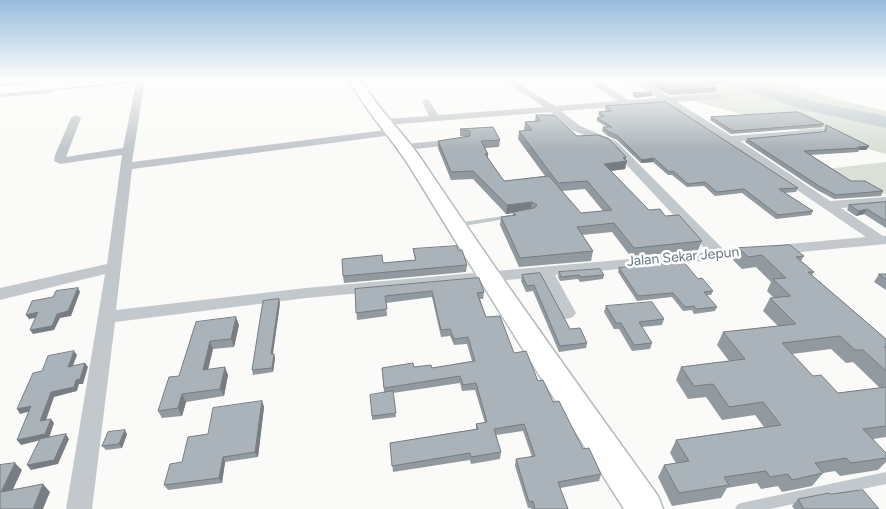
<!DOCTYPE html>
<html>
<head>
<meta charset="utf-8">
<style>
	body { margin:0 }
	canvas { display:block; background:#fafaf8 }
</style>
</head>
<body>
<canvas width="886" height="509"></canvas>
<script>
const c = document.querySelector('canvas').getContext('2d');
c.lineJoin = 'round';
function fill(path, color) { c.fillStyle = color; c.fill(path, 'evenodd'); }
function trace(path, color, width, dash) { c.strokeStyle = color; c.lineWidth = width; c.lineCap = dash ? 'butt' : 'round'; c.setLineDash(dash || []); c.stroke(path); }
function drawText(font, color, halo, rows, align = 'center') {
  c.font = font + ' Figtree,sans-serif'; c.lineWidth = 5; c.setLineDash([]); c.textBaseline = 'middle'; c.strokeStyle = halo; c.fillStyle = color; for (const [text, x, y, turn = 0] of rows) {
    c.save(); c.translate(x, y); c.rotate((+turn || 0) * Math.PI / 180); c.textAlign = isNaN(turn) ? turn : align; if (halo) c.strokeText(text, 0, 0); c.fillText(text, 0, 0); c.restore();
  }
}
fill(new Path2D(`
	M614 79H775L835 99 886 111V154Z
	M886 162V194L818 170Z`), '#dadfd7');
fill(new Path2D(`
	M718 79H741L811 101 886 116V128L801 109 721 82Z`), '#bbc7cb');
const secondary = new Path2D(`
	M89 79H133L127 82 0 94V86Z
	M349 79H361C377 109 403 132 422 160 498 274 578 385 658 496L663 509H624C553 397 482 285 413 172 394 140 366 113 349 79Z`);
trace(secondary, '#b3babf', 3);
fill(new Path2D(`
	M25 79H29L18 90H16V88Z
	M62 84 65 85 50 93 3 97 1 96 10 88 12 89 7 94 49 91Z
	M510 215 512 216 513 217 512 218 457 227 454 225 457 223Z
	M886 472V484L770 509H735L737 505 741 503Z`), '#c3c8cc');
fill(new Path2D(`
	M137 79H145L132 162 393 129 398 132 393 135 132 169 116 310 306 288 708 252 608 145 572 130 551 112 385 125 380 122 385 119 429 116 422 102 426 99 429 100 438 115 544 107 502 79H511L555 106 618 101 596 87 589 79H597L628 100 658 98 633 81 638 79 669 97 721 94V98L718 99 677 102 731 136 823 129V133L819 134 740 141 830 201 886 197V205L841 208 883 236H886V244L555 275 576 313 573 317 567 319 561 317 540 277 306 298 115 322 92 509H66L105 274 0 300V288L107 264 122 155 60 164 54 161 55 155 71 118 76 115 81 118 66 157 123 148ZM666 103 712 132 866 237 724 250 616 141 580 126 561 111Z
	M458 139 463 142 462 144 405 150 400 147 405 144Z`), '#c3c8cc');
fill(secondary, '#fff');
fill(new Path2D(`
	M642 79H724L723 83 711 84 717 88 716 92 669 95Z
	M633 93 653 94 652 96 635 98 633 96Z
	M606 106 798 188 796 192 784 193 813 211 811 215 776 219 742 193 715 196 704 186 687 187 672 175H668L653 162 641 163 617 140 608 136 602 131 603 127H607L597 121V118L600 117 598 115 599 112 607 111 605 110Z
	M536 115 577 136 626 157 625 169 611 171 649 210 665 216 702 241 698 250 631 257 612 232 582 235 593 251 591 261 519 267 500 225 501 217 512 216 513 213 506 214 473 179 451 180 438 148V141L465 137 460 136V129L493 127 500 140 499 147 485 148 488 154V158L504 181 545 176 518 139 519 131H525L524 129 525 122 535 121ZM585 189 603 211 581 213 562 191Z
	M711 117 824 124 822 127 731 134 710 120Z
	M826 125 869 146 866 150H859L858 152 810 155 851 181 883 191 881 196 834 199 817 190 745 142 747 139 821 132 824 131Z
	M886 202V228L864 214 856 216 847 210 849 205Z
	M739 248 804 256 801 261 814 272 812 275 886 339V437L873 439 886 458V462L878 470 840 476 835 471 823 473 812 486 782 492 778 486 761 489 757 483 727 488 721 498 672 506 658 477 664 465 676 463 670 453 676 440 764 427 755 415 722 420 706 397 688 399 676 380 681 367 729 361 717 345 723 332 778 326 763 311 770 298H774L767 291 771 282 756 267 742 269 733 260ZM831 349 846 363 853 362 880 388 838 393 813 376 792 354Z
	M413 249 458 250 467 265 466 272 344 283 343 276 383 263 415 260Z
	M619 268 698 279 713 291 711 295H707L717 307 715 311 694 314 692 310 683 311 672 297 637 301 618 272Z
	M559 272 604 275 603 279 580 282 578 279 560 281 558 277Z
	M540 273 570 329 587 343 586 348 559 352 533 291 526 292 521 281 522 275Z
	M879 274H886V290L874 282Z
	M355 289 484 292 483 299H480L486 317 514 353 538 381 553 402 583 449 601 474 599 481 560 488 568 509H531V508H528L515 466 516 459 532 457 523 431 496 435 501 452 500 459 471 464 470 460 393 472 390 443 476 429V424L485 423 475 390 462 391 460 383 393 393 396 417 372 420V416L384 392 382 368H432L472 361 467 344 454 345 450 336 441 337 432 297 386 303 387 316 357 320Z
	M280 303 273 354 275 358 273 372 253 375 252 370Z
	M606 306 664 319 662 325 642 327 652 343 650 349 632 351 619 329H614L604 312Z
	M196 322 239 325 234 347 213 349 208 369 228 375 224 396 186 402 182 416 162 418 158 411 179 376Z
	M262 401 264 407 258 457 225 462 222 483 168 490 164 485 182 462 208 434Z
	M127 434 122 448 106 450 102 446Z
	M830 494 879 509H794L792 506 798 499Z`), '#929a9f');
fill(new Path2D(`
	M724 79 723 83 703 85 704 81Z
	M869 146 866 150H859L860 148 858 147Z
	M626 157 625 161H627L625 169 602 172 604 164Z
	M654 158 653 162 641 163 642 160Z
	M532 202 531 210 513 212V213L506 214 507 205Z
	M867 209 864 214 856 216 859 211Z
	M78 288 80 292 71 316 60 318 54 330 33 334 30 330 57 314Z
	M279 299 280 303 272 358 271 354Z
	M38 312 41 317 29 319 26 315Z
	M236 317 239 325 234 347 231 339Z
	M210 341 213 349 206 378 203 370Z
	M74 351 77 355 71 371 68 367Z
	M274 354 275 358 273 372 272 368Z
	M85 363 88 367 83 384H79L77 391 54 397 44 426 40 421 51 392 76 380Z
	M225 367 228 375 224 396 220 389Z
	M182 394 186 402 182 416 178 408Z
	M262 401 264 407 258 457 255 452Z
	M31 406 35 410 20 414 17 409Z
	M51 419 54 423 49 438 21 445 17 440Z
	M125 430 127 434 122 448 119 444Z
	M66 434 69 439 58 464 31 470 27 465Z
	M223 457 225 462 222 483 219 478Z
	M15 463 22 470 8 500 1 492Z
	M43 484 50 492 43 509H33Z`), '#777d82');
const building = new Path2D(`
	M650 79H721L704 81 717 88 671 91Z
	M651 92 653 94 636 95 633 93Z
	M666 102 798 188 779 189 813 211 778 215 744 189 717 192 705 182 688 184 673 171 669 172 654 158 642 160 618 136 609 132 603 127H612L597 118 604 116 599 112 612 111 606 106Z
	M798 112 824 124 733 131 711 117Z
	M536 115H554L577 136 598 135 609 139 626 157 623 158 627 161 604 164 649 210 660 209 665 216 679 215 702 241 634 248 614 223 577 227 593 251 520 258 501 217 516 215 513 212 534 208 537 205 532 202 507 205 473 171 451 172 438 141 470 136V131L460 129 493 127 500 140 481 141 488 154H485L504 181 549 176 581 213 612 210 587 181 558 183 519 131 532 130 525 122 540 121Z
	M826 125 869 146 858 147 860 148 804 151 851 181H865L883 191 836 195 819 186 747 139 821 132 826 131Z
	M886 202V221L867 209 859 211 849 205Z
	M790 245 804 256 796 257 814 272H808L886 339V347H884L886 348V371L863 350H855L840 336 782 343 813 376 821 375 838 393 886 387V426L863 429 886 453V458L851 463 846 458 815 463 823 473 792 480 788 474 770 477 766 471 724 477 729 485 679 493 664 465 689 461 676 440 781 425 763 402 729 407 713 384 694 386 681 367 745 359 723 332 796 324 770 298 791 296 773 279 786 278 762 255 748 257 739 248Z
	M457 246 458 250H462L467 265 343 276 342 259 382 255 383 263 416 260 413 249Z
	M683 261 698 279 702 278 713 291 704 292 717 307 696 309 694 306 685 307 673 293 638 296 619 268Z
	M600 269 604 275 580 277 579 275 561 277 559 272Z
	M540 273 570 329 580 328 587 343 560 346 534 285 527 286 522 275Z
	M879 274H886V279Z
	M479 278 484 292 477 293 486 317 500 316 514 353 526 351 538 381 543 380 553 402 559 401 583 449 589 448 601 474 558 482 568 509H535L533 501 529 502 516 459 535 456 524 424 494 429 501 452 471 457 470 453 392 466 390 443 478 429 476 424 487 422 476 383 463 385 460 376 384 388 382 368 413 363 414 367 431 365 432 368 475 361 468 337 454 339 450 329 441 330 432 291 385 296 387 309 356 313 355 289Z
	M78 288 68 311 57 314 52 326 30 330 38 312 26 315 32 301 53 297 56 291Z
	M279 299 271 354H274L272 368 252 370 263 301Z
	M652 302 664 319 639 322 652 343 634 345 621 323H616L606 306Z
	M236 317 231 339 210 341 203 370 225 367 220 389 182 394 178 408 158 411 169 377 179 376 196 322Z
	M74 351 68 367 85 363 80 379 76 380 74 387 51 392 40 421 51 419 45 434 17 440 31 406 17 409 33 373 42 371 48 356Z
	M393 391 396 413 372 416 370 395Z
	M262 401 255 452 223 457 219 478 164 485 170 464 182 462 188 437 208 434 213 408Z
	M125 430 119 444 102 446 108 432Z
	M66 434 54 460 27 465 40 439Z
	M15 463 1 492 43 484 33 509H0V465Z
	M863 490 879 509H804L798 499 829 493 830 494Z`);
fill(building, '#aab3b9');
trace(building, '#777d82', 1);
const sky = c.createLinearGradient(0, 0, 0, 150);
sky.addColorStop(0, '#96bcdc');
sky.addColorStop(0.53, '#fdfdfc');
sky.addColorStop(1, '#fdfdfc00');
c.fillStyle = sky;
c.fillRect(0, 0, 886, 150);
drawText('14px', '#657683', '#fff', [
	["Jalan Sekar Jepun",683,257,-5]
]);
</script>
</body>
</html>
